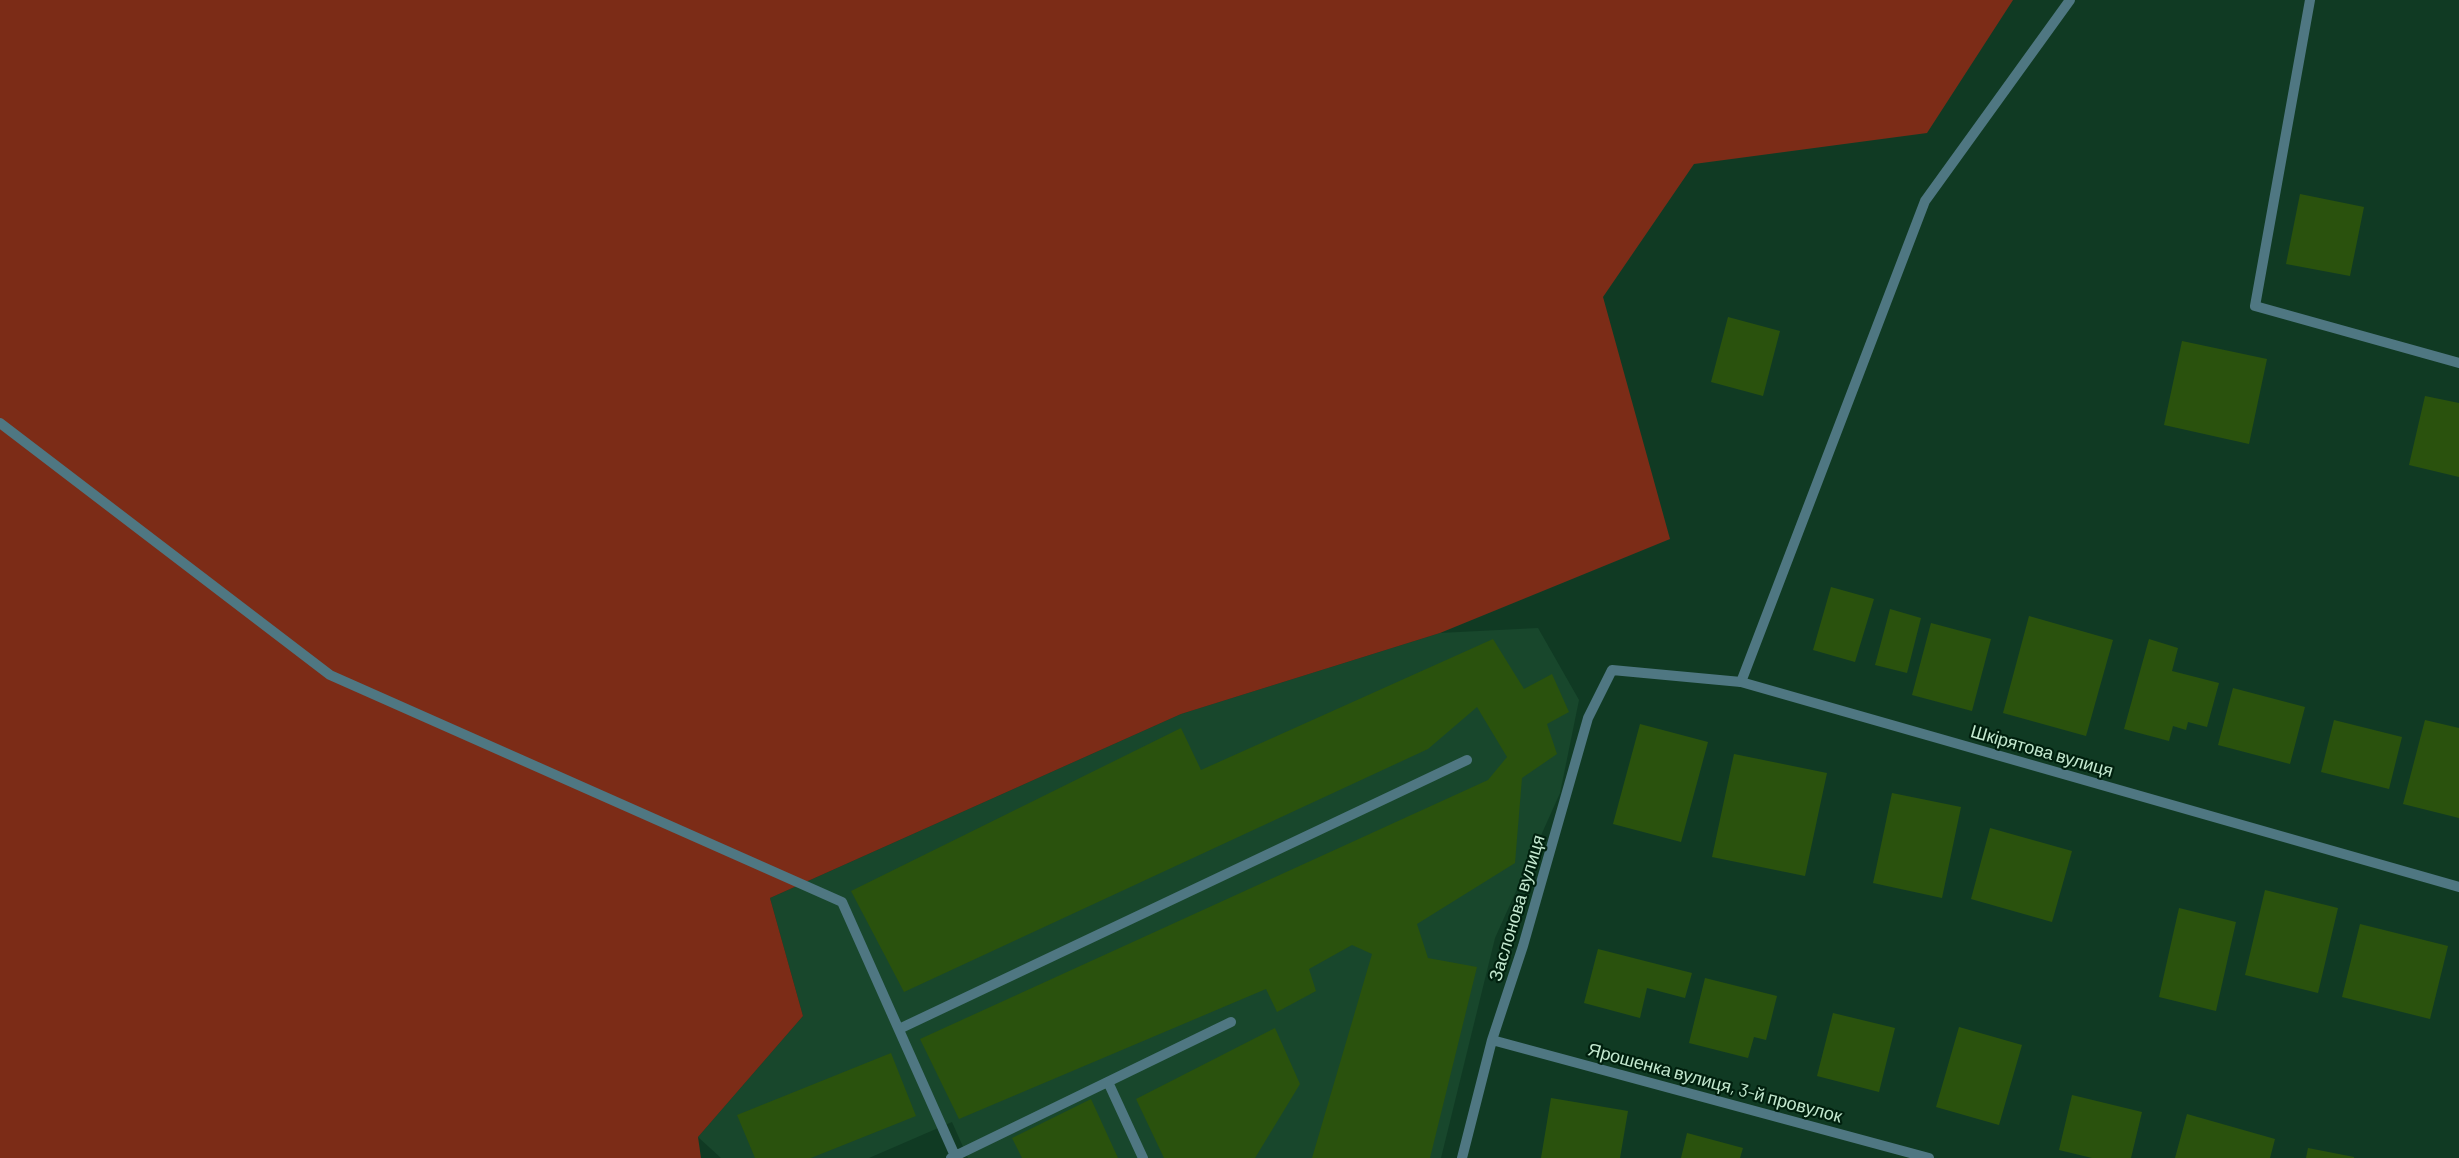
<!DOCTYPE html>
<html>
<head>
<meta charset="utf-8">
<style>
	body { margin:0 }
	canvas { display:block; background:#103a23 }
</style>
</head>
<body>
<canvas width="2459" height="1158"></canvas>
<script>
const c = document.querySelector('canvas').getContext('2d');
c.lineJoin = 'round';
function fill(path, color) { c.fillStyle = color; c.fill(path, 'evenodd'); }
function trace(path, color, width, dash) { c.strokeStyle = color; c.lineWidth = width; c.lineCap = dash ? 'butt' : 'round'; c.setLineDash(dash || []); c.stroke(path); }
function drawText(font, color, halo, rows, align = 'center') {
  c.font = font + ' Barlow,sans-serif'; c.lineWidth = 4.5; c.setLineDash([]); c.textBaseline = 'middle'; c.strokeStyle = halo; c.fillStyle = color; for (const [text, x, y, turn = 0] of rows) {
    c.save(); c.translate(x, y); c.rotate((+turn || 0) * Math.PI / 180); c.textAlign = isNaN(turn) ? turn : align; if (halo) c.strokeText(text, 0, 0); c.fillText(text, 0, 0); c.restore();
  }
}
fill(new Path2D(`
	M1538 628 1579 700 1560 793 1495 938 1441 1158H968L952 1122 869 1158H721L698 1137 803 1016 770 898 1181 714 1440 633Z`), '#18472c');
fill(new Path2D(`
	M0 0H2013L1927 133 1694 164 1603 297 1670 539 1440 633 1181 714 770 898 803 1016 698 1137 701 1158H0Z`), '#7c2c17');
fill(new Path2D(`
	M2300 194 2364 207 2350 276 2286 264Z
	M1728 317 1780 331 1763 396 1711 382Z
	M2182 341 2267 359 2249 444 2164 425Z
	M2425 396 2459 403V477L2409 465Z
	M1831 587 1874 599 1855 662 1813 650Z
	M1890 609 1921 618 1907 673 1875 665Z
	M2029 616 2113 640 2086 736 2003 713Z
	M1931 623 1991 639 1972 711 1912 695Z
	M1493 639 1524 689 1552 674 1569 712 1547 724 1557 754 1522 778 1515 863 1417 924 1428 958 1477 967 1430 1158H1312L1372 954 1352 945 1309 969 1316 991 1277 1012 1266 989 959 1119 920 1039 1488 780 1507 757 1477 707 1428 749 904 992 851 891 1181 728 1201 770Z
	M2149 639 2178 648 2172 671 2219 683 2207 727 2188 722 2186 730 2173 726 2169 741 2124 729Z
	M2233 688 2305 707 2290 764 2218 745Z
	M2334 720 2402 737 2389 789 2321 772Z
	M2425 720 2459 728V818L2403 804Z
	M1640 724 1708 742 1681 842 1613 824Z
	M1734 754 1827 773 1805 876 1712 857Z
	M1892 793 1961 807 1942 898 1873 883Z
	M1990 828 2072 851 2052 922 1971 899Z
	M2265 890 2338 908 2318 993 2245 975Z
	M2179 908 2236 922 2216 1011 2159 997Z
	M2360 924 2448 946 2430 1019 2342 997Z
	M1598 949 1692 973 1685 998 1647 988 1640 1018 1584 1003Z
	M1705 978 1777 996 1766 1040 1754 1037 1748 1058 1689 1043Z
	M1833 1013 1895 1028 1879 1092 1817 1076Z
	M1959 1027 2022 1045 1999 1125 1936 1107Z
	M1275 1028 1300 1084 1255 1158H1164L1136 1099Z
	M891 1053 916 1116 811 1158H755L737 1115Z
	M2072 1095 2142 1112 2131 1158H2092L2059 1150Z
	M1551 1098 1628 1111 1620 1158H1541Z
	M1091 1099 1118 1158H1022L1012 1138Z
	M2187 1114 2275 1139 2270 1158H2175Z
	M1687 1133 1743 1148 1740 1158H1681Z
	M2308 1148 2354 1157V1158H2306Z`), '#2a520d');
trace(new Path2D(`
	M0 423 330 675 842 902 956 1158
	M1741 682 1925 201 2070 0
	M899 1029 1467 760
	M1108 1082 1143 1158
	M951 1158 1231 1022`), '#4f7782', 10);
trace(new Path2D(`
	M2310 0 2255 306 2459 363
	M1492 1040 1929 1158
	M1462 1158 1492 1040 1523 946 1588 718 1612 670 1741 682 2459 887`), '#4f7782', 10);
drawText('18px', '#c3e8cf', '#00200e', [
	["Шкірятова вулиця",2042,751,16],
	["Заслонова вулиця",1517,908,-73],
	["Ярошенка вулиця, 3-й провулок",1715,1083,15]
]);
</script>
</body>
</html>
